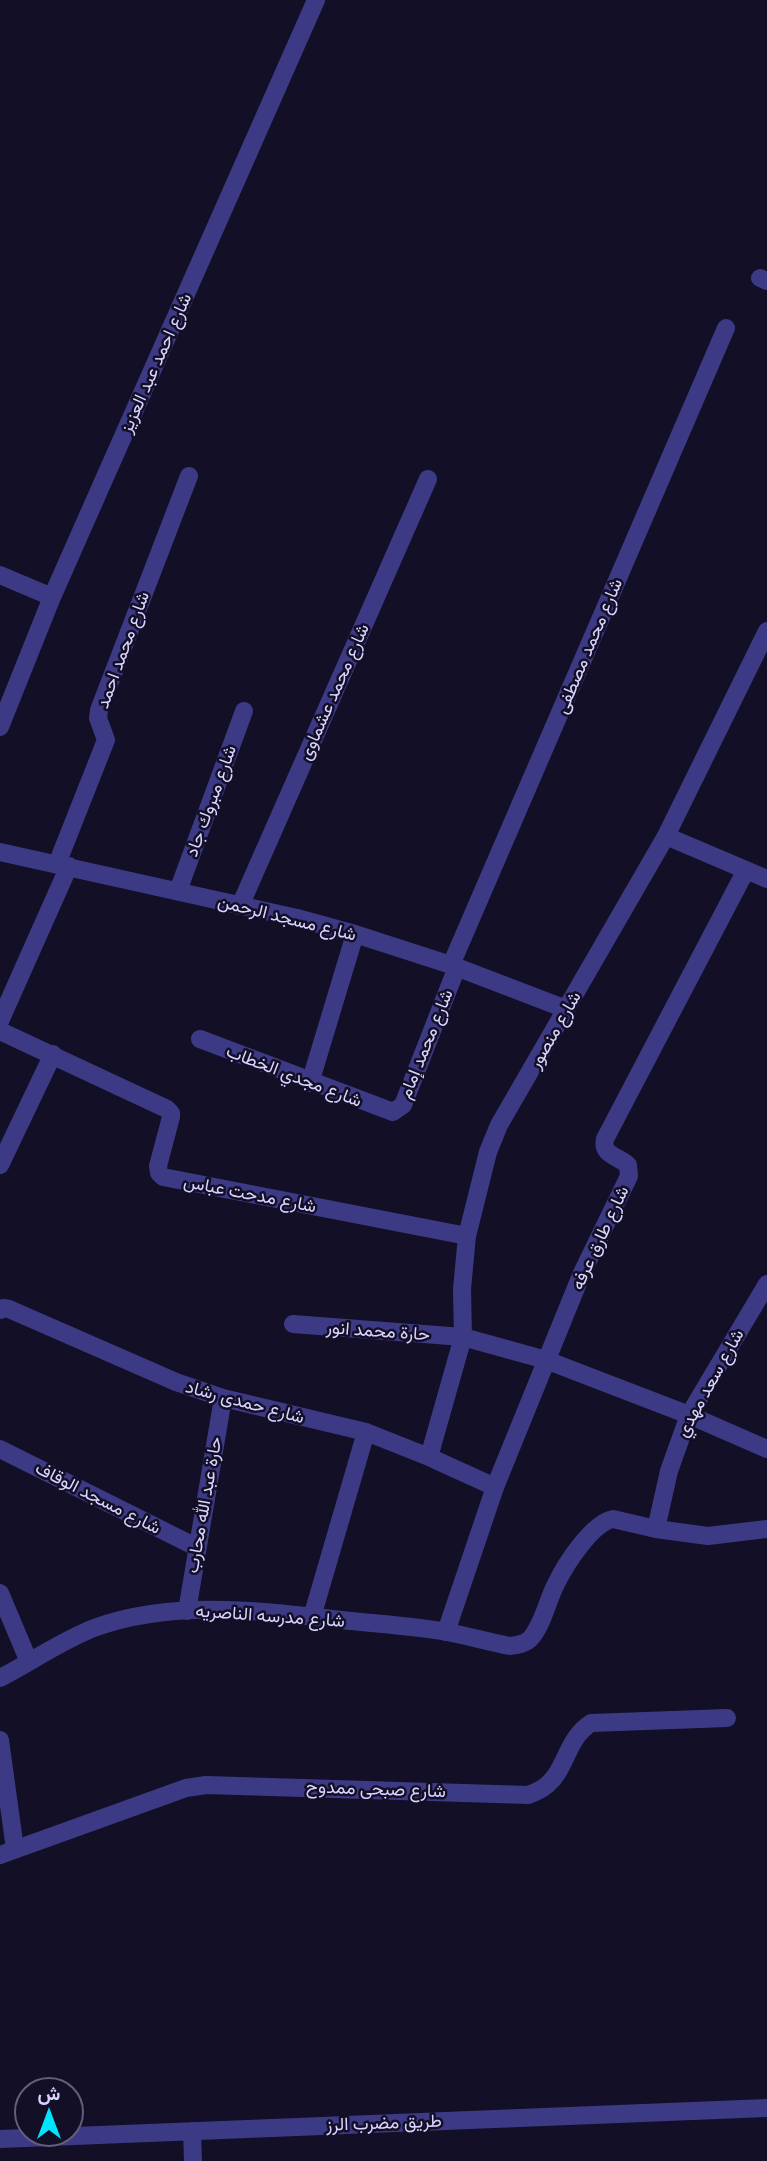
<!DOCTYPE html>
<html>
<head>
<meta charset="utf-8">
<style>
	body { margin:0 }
	#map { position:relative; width:767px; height:2161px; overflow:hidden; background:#130f26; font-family:"Golos Text",Vazirmatn,sans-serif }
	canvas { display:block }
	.north { position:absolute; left:14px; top:2077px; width:70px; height:70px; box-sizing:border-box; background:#130f26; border:2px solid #625e7d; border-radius:50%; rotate:0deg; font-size:19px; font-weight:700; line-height:28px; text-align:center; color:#d9d4ff }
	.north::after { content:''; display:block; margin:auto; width:24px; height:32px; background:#00e5ff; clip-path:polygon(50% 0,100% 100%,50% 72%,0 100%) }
</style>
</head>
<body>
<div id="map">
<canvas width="767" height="2161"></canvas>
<div class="north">ش</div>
</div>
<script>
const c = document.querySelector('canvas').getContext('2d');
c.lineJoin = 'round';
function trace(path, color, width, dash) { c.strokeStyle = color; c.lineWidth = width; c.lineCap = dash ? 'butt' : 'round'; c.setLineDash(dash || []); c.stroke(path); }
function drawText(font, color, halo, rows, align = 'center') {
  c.font = font + ' "Golos Text",Vazirmatn,sans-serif'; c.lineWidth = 5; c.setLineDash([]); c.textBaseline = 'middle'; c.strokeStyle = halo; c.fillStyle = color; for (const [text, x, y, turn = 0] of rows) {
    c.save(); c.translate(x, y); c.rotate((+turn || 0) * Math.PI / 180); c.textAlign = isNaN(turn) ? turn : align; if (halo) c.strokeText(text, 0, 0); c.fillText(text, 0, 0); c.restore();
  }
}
trace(new Path2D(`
	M760 278 767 281
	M0 575 52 597
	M0 727 52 597 316 0
	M666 836 767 879
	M0 852 297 918 355 934 451 965 566 1009
	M57 864 106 740 98 718 99 710 189 476
	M178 891 244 711
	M240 906 428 479
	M451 965 726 328
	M0 1021 69 866
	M0 1031 167 1109 171 1113V1117L158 1166 159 1173 163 1177 467 1236
	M200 1039 393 1112 403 1105 457 967
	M310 1083 355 934
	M0 1165 53 1054
	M0 1310 3 1308 9 1309 176 1382 223 1398 366 1432 429 1457 495 1487
	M293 1324 463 1337 546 1360 689 1415 767 1449
	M0 1449 196 1547
	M429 1457 463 1337 462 1289 467 1236 488 1152 499 1125 666 836 767 631
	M656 1529 669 1471 689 1415 767 1284
	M0 1593 29 1662
	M187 1611 223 1398
	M312 1617 366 1432
	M446 1632 495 1487 582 1273 629 1176 628 1165C618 1156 601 1155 605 1139L746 870
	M0 1678C31 1662 61 1641 94 1628 172 1599 261 1611 342 1620 377 1624 413 1626 447 1632 468 1636 489 1642 510 1646 517 1645 525 1644 530 1639 543 1625 547 1601 556 1584 565 1565 592 1523 613 1519L656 1529 708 1536 767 1529
	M0 1740 15 1849
	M0 1855 186 1788 206 1785 528 1795C569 1783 560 1743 591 1723L727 1718
	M192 2131 193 2161
	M0 2139 767 2108`), '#3d3a85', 18);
drawText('18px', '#d9d4ff', '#130f26', [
	["شارع احمد عبد العزيز",156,363,-66],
	["شارع محمد مصطفى",589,646,-67],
	["شارع محمد احمد",123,650,-70],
	["شارع محمد عشماوى",334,692,-66],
	["شارع مبروك جاد",211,801,-70],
	["شارع مسجد الرحمن",287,918,14],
	["شارع منصور",555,1030,-60],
	["شارع محمد إمام",426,1044,-68],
	["شارع مجدي الخطاب",294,1076,21],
	["شارع مدحت عباس",250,1194,11],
	["شارع طارق عرفه",600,1238,-65],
	["حارة محمد انور",378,1331,4],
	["شارع سعد مهدي",710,1383,-61],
	["شارع حمدى رشاد",245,1402,15],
	["شارع مسجد الوقاف",98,1498,27],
	["حارة عبد الله محارب",204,1505,-80],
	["شارع مدرسه الناصريه",270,1616,4],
	["شارع صبحى ممدوح",376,1789,2],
	["طريق مضرب الرز",384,2123,-2]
]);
</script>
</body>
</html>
